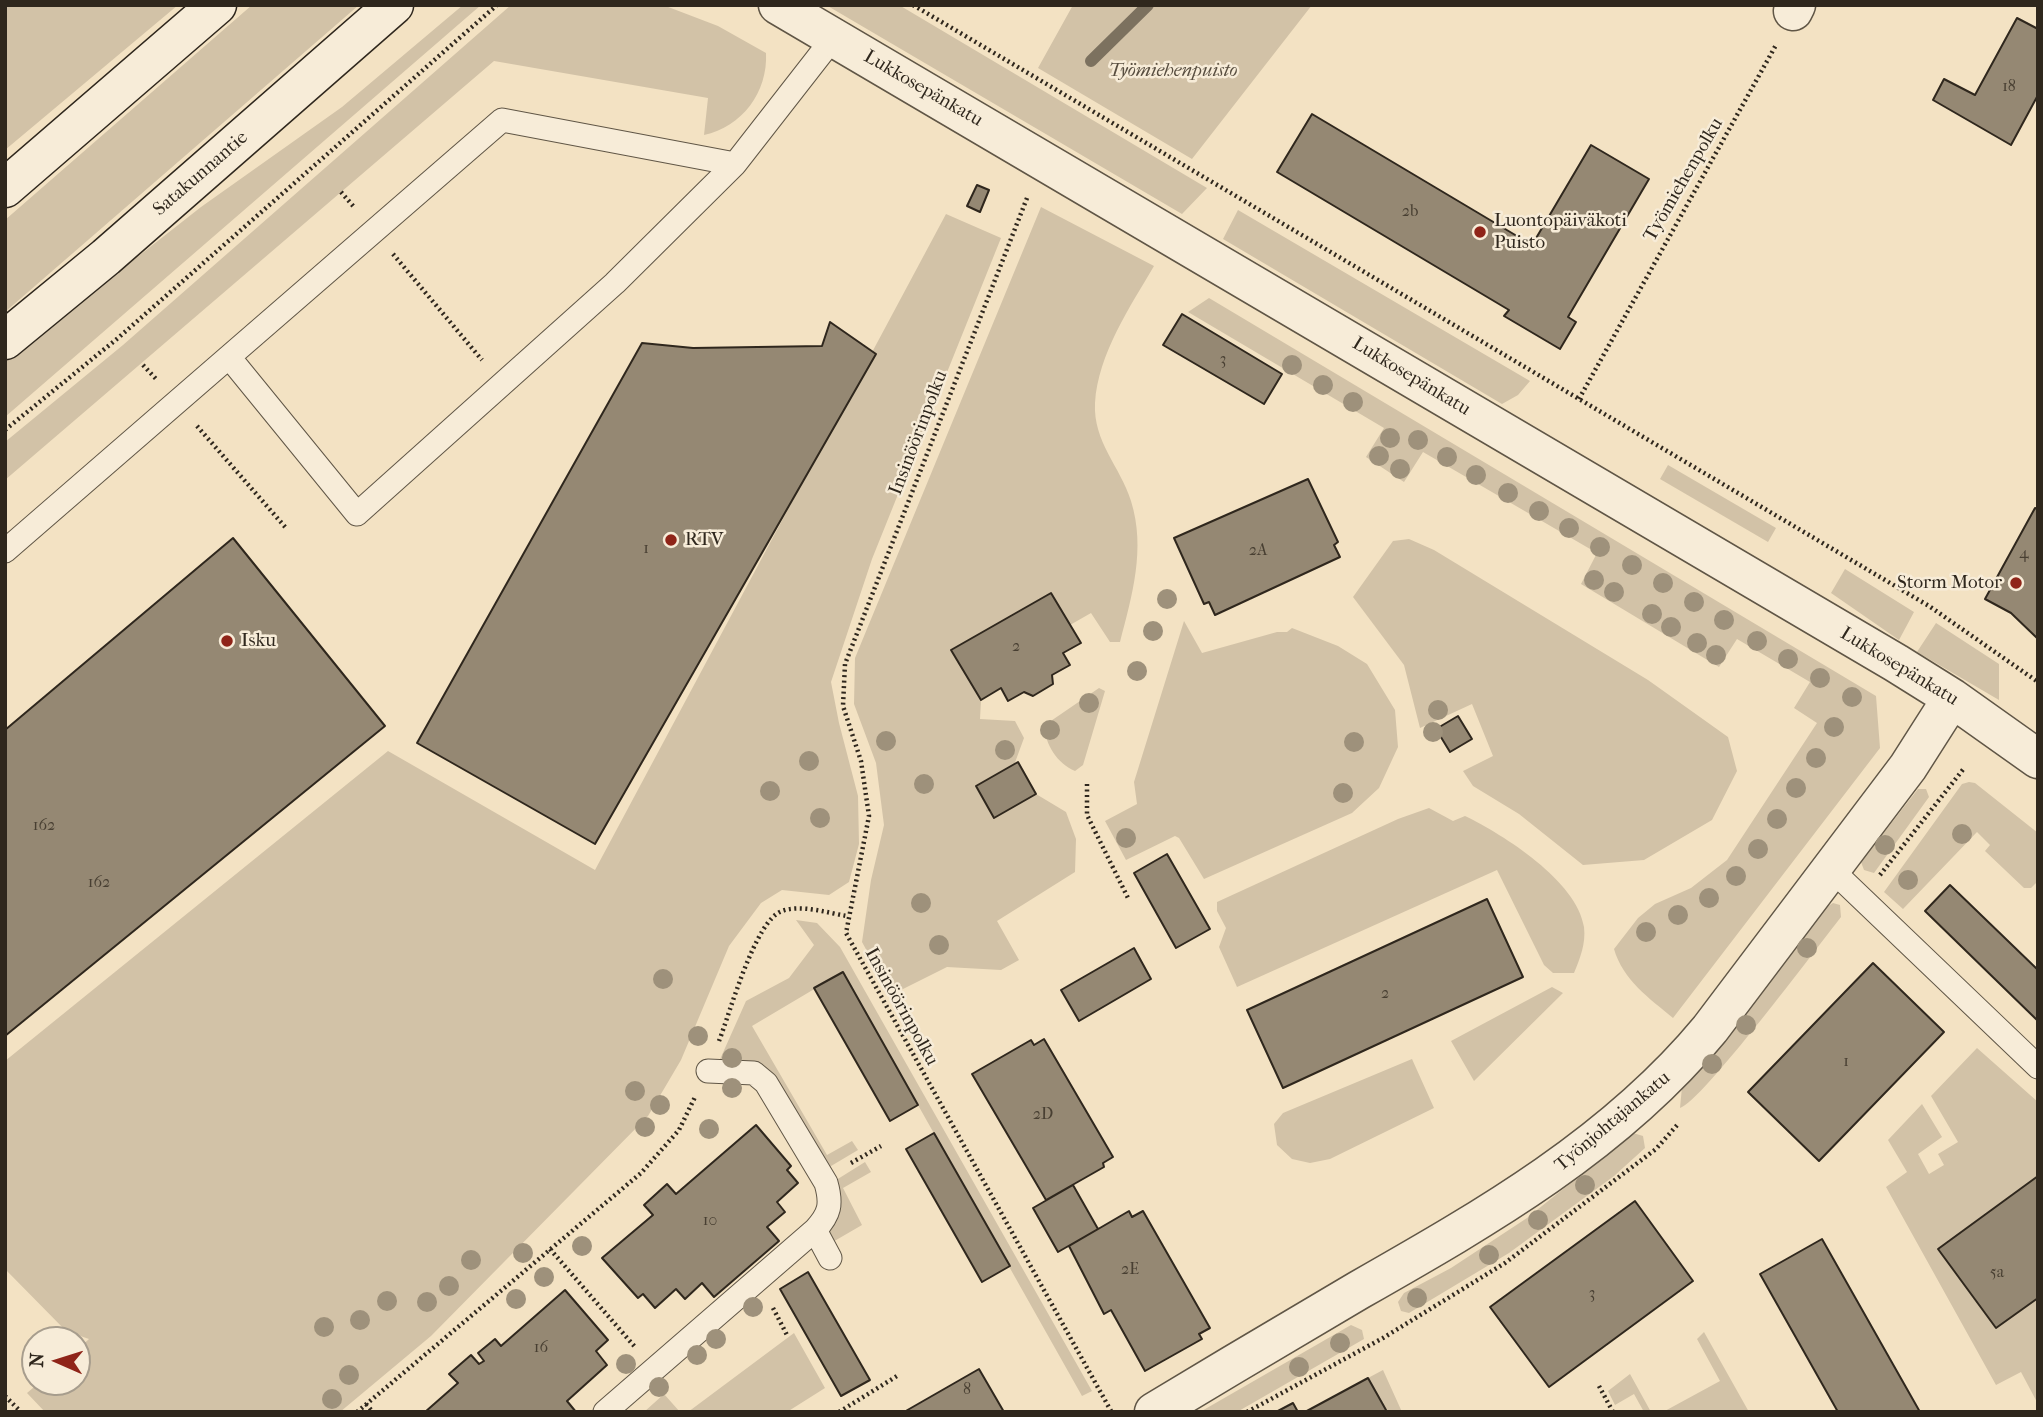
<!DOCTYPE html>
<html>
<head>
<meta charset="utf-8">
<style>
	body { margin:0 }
	#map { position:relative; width:2043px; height:1417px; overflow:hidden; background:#f3e2c3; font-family:"IM FELL French Canon",serif }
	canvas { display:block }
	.frame { position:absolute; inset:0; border:7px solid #2f271d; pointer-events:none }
	.north { position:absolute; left:21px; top:1326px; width:70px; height:70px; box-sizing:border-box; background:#f7ecd8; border:2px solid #a79d8d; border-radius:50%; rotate:273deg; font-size:19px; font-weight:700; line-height:28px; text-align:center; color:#2f271d }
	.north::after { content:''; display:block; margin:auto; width:24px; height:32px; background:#8f2418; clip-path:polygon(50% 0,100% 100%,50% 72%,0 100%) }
</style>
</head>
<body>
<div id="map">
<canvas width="2043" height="1417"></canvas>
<div class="frame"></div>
<div class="north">N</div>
</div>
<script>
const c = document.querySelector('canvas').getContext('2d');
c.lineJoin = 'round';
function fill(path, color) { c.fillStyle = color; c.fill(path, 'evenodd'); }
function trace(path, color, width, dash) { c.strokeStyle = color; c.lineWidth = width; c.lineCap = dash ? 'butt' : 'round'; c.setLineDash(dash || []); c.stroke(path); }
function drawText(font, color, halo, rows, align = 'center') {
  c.font = font + ' "IM FELL French Canon",serif'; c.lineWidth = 5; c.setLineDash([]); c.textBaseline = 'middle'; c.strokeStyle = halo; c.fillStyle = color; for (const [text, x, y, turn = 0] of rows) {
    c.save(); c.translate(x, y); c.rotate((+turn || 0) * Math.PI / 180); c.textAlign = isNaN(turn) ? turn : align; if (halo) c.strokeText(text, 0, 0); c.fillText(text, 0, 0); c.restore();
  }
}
fill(new Path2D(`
	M5 5H178L5 150Z
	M252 5H359L5 312V220Z
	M463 5H481L5 417V361L201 207 342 107Z
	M511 5H663L718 26 766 53C768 92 742 127 704 135L708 98 494 61 5 480V442L123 345Z
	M826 5H899L1207 188 1182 214Z
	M1073 5H1312L1192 159 1038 68Z
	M1041 207 1154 266C1130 307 1098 354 1095 403 1093 442 1120 466 1131 501 1146 549 1132 596 1120 642H1110L1091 613 1070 625 1051 593 952 650 981 700 980 719 1015 721 1024 738 995 817 1036 794 1066 812 1076 839 1075 872 997 921 1019 960 1001 970 947 967 891 995 862 942 871 880 884 825 876 763 854 704 855 658Z
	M1238 210 1530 381 1518 395 1502 404 1223 239Z
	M946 214 1001 238 872 559 831 682 839 723 858 796 859 844 849 882 829 895 782 890 761 903 729 946 681 1060 648 1116 431 1336 340 1412H45L27 1393 40 1382H77V1350L89 1339 66 1331 5 1269V1061L388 751 595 870Z
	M1209 298 1876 696 1880 748 1673 1018C1649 998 1623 980 1614 949L1638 918 1655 904 1691 888 1727 860 1817 723 1794 708 1810 682 1737 639 1719 667 1581 584 1597 553 1423 452 1404 482 1366 457 1384 428 1188 312Z
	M1668 465 1776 528 1768 542 1660 479Z
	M1409 539 1434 550 1648 680 1728 737 1737 771 1712 820 1644 860 1583 865 1519 814 1473 786 1463 771 1493 756 1472 704 1420 728 1404 665 1353 597 1393 541Z
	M1845 569 1914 612 1899 640 1831 593Z
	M1184 621 1202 653 1277 632H1287L1292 628 1338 646 1367 664 1395 710 1398 747 1379 788 1352 813 1204 879 1179 838 1175 836 1126 860 1105 821 1137 804 1134 782Z
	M1936 623 1999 664V700L1917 652Z
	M1099 688 1105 691 1083 765 1075 771C1058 764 1044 744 1045 725Z
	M1969 782 1975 783 2038 833V881L2031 888H2024L1985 851 1990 845 1977 832 1903 909 1884 892 1962 784Z
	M1918 789H1926L1929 797 1874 873 1864 870 1861 862Z
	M1429 808 1453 821 1465 816C1504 835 1577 881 1584 927 1586 944 1580 958 1574 973H1553L1544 965 1497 870 1237 987 1219 947 1226 928 1217 911V902L1398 819Z
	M1833 903 1840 905 1841 917C1819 945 1701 1103 1680 1108L1682 1087 1825 908Z
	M796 920 817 923 840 947 1092 1391 1082 1396 843 972 752 1026 827 1155 852 1141 858 1150 826 1169 771 1078 717 1066 746 1001 789 978 814 945Z
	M1552 987 1563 993 1474 1081 1451 1041Z
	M1977 1048 2038 1102V1176L1938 1249 1996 1328 2038 1298V1404L2021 1372 1996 1385 1886 1187 1907 1172 1888 1140 1922 1104 1942 1137 1918 1154 1929 1174 1944 1165 1938 1154 1958 1142 1931 1096Z
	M1412 1059 1434 1108 1330 1159 1310 1163 1292 1159 1277 1145 1274 1124 1283 1113Z
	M1633 1133 1643 1136 1645 1148 1614 1176 1509 1253 1409 1313 1401 1311 1398 1302 1404 1293 1451 1268 1527 1218Z
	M865 1162 871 1172 843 1188 862 1225 831 1243 825 1235C841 1219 845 1203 833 1182Z
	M1351 1325 1362 1330 1364 1339 1237 1412H1200Z
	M1704 1332 1749 1412H1663L1720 1381 1697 1339Z
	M794 1333 825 1388 787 1412H688Z
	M1383 1370 1402 1412H1384L1386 1410 1368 1378Z
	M1630 1374 1651 1412H1644L1634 1394 1615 1405 1608 1391Z
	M664 1394 680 1412H644Z`), '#d2c2a7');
trace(new Path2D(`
	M1091 61 1148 5`), '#7c715f', 12);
const building = new Path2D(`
	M2017 18 2038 29V95L2011 145 1933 100 1944 79 1975 95Z
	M1312 114 1532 245 1591 145 1649 179 1568 317 1576 322 1560 349 1504 316 1509 310 1277 172Z
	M977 185 989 190 980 212 967 206Z
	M1182 314 1282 374 1264 404 1163 345Z
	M830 322 876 354 595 844 417 743 642 343 693 348 822 346Z
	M1308 479 1338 542 1334 545 1340 557 1215 615 1209 602 1204 604 1174 538Z
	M2035 508 2038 509V639L2011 613 1985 599Z
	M233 538 385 726 5 1036V730Z
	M1051 593 1081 643 1063 653 1070 665 1052 675 1053 684 1033 696 1024 692 1008 701 1001 688 981 700 951 650Z
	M1458 716 1472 739 1450 752 1436 729Z
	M1018 762 1036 794 994 818 976 786Z
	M1167 854 1210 929 1176 948 1134 873Z
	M1950 885 2038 970V1021L1925 911Z
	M1487 899 1523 977 1283 1088 1247 1010Z
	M1134 948 1151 979 1079 1021 1061 990Z
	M1873 963 1944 1032 1819 1161 1748 1092Z
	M843 972 918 1105 890 1121 814 988Z
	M1044 1039 1113 1157 1103 1163 1104 1167 1046 1200 972 1074 1031 1040 1034 1045Z
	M756 1125 791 1166 787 1170 798 1183 777 1202 785 1212 767 1227 779 1241 714 1297 702 1283 685 1299 676 1289 655 1308 643 1294 638 1298 602 1258 653 1215 644 1205 667 1184 676 1194Z
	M934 1133 1010 1266 982 1282 906 1149Z
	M2038 1176V1298L1996 1328 1938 1249Z
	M1073 1185 1098 1229 1058 1252 1033 1208Z
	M1635 1201 1693 1281 1549 1387 1490 1307Z
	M1129 1211 1132 1217 1143 1211 1210 1328 1199 1334 1202 1339 1145 1371 1111 1310 1104 1314 1069 1246Z
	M1822 1239 1920 1412H1838L1760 1274Z
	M808 1272 870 1380 841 1396 780 1289Z
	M565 1290 608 1340 596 1351 607 1365 567 1401 576 1412H425L458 1383 449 1374 471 1355 479 1364 484 1361 478 1353 495 1339 501 1346Z
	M979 1369 1004 1412H904Z
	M1368 1378 1386 1410 1384 1412H1305Z
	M1293 1403 1298 1412H1276Z`);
fill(building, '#958873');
trace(building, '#2f271d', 2);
const service = new Path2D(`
	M229 357 357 514 615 283 735 164
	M5 551 502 120 735 164 834 37
	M1832 870 2038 1067
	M815 1230 830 1258
	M605 1412 815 1230C830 1214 832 1204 826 1183L766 1083 754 1073 708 1071`);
const minor = new Path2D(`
	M778 5 1896 663 1952 698 2038 759
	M1793 11 1796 5
	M1154 1412C1222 1371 1291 1330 1359 1290 1487 1217 1615 1144 1710 1029L1908 767 1952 698`);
const secondary = new Path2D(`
	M5 188 217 5
	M5 340 106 257 394 5`);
trace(service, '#605646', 25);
trace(minor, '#605646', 41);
trace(secondary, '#2f271d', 41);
trace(new Path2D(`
	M913 5 1929 606 2038 682
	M341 192 354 207
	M1027 198 845 664 843 706 861 761 869 816 846 933 1111 1411
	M393 254 482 360
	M143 365 157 380
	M1579 399 1776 45
	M197 426 286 528
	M5 430 118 338 497 5
	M1087 784V815L1128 898
	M1880 875 1965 767
	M719 1041C730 1013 755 920 782 911 801 904 828 913 847 916
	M851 1163 881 1146
	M550 1249 635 1347
	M773 1308 788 1337
	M1599 1386 1613 1412
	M5 1396 21 1412
	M366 1404 373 1412
	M357 1412 641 1173 679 1130 695 1097
	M839 1412 897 1376
	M1247 1412 1383 1338 1505 1263 1656 1149 1678 1124`), '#2f271d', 4.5, [2, 3.5]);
trace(service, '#f7ecd8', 23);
trace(minor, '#f7ecd8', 38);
trace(secondary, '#f7ecd8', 38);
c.fillStyle = '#9e917b';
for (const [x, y] of [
	[1292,365],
	[1323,385],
	[1353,402],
	[1390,438],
	[1418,440],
	[1379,456],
	[1447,457],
	[1400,469],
	[1476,475],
	[1508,493],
	[1539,511],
	[1569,528],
	[1600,547],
	[1632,565],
	[1594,580],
	[1663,583],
	[1614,592],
	[1167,599],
	[1694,602],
	[1652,614],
	[1724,620],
	[1671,627],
	[1153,631],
	[1757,641],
	[1697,643],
	[1716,655],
	[1788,659],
	[1137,671],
	[1820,678],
	[1852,697],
	[1089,703],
	[1438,710],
	[1834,727],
	[1050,730],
	[1433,732],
	[886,741],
	[1354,742],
	[1005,750],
	[1816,758],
	[809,761],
	[924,784],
	[1796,788],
	[770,791],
	[1343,793],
	[820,818],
	[1777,819],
	[1962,834],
	[1126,838],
	[1885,845],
	[1758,849],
	[1736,876],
	[1908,880],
	[1709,898],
	[921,903],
	[1678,915],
	[1646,932],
	[939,945],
	[1807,948],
	[663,979],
	[1746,1025],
	[698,1036],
	[732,1058],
	[1712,1064],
	[732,1088],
	[635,1091],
	[660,1105],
	[645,1127],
	[709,1129],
	[1585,1185],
	[1538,1220],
	[582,1246],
	[523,1253],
	[1489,1255],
	[471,1260],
	[544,1277],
	[449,1286],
	[1417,1298],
	[516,1299],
	[387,1301],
	[427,1302],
	[753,1307],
	[360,1320],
	[324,1327],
	[716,1339],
	[1340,1343],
	[697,1355],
	[626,1364],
	[1299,1367],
	[349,1375],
	[659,1387],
	[332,1399]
]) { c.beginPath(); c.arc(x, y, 10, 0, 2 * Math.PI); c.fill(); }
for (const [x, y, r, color] of [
	[1480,232,7,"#8f2418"],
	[671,540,7,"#8f2418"],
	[2016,583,7,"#8f2418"],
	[227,641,7,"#8f2418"]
]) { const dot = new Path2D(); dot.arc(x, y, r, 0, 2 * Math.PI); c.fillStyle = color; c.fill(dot); trace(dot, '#f7ecd8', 2.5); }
drawText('16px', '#483f32', null, [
	["18",2009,87],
	["2b",1410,212],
	["3",1223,360],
	["1",646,549],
	["2A",1258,551],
	["4",2024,554],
	["2",1016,647],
	["162",44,826],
	["162",99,883],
	["2",1385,994],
	["1",1846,1062],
	["2D",1043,1115],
	["10",710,1221],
	["2E",1130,1270],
	["5a",1997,1273],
	["3",1592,1294],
	["16",541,1348],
	["8",967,1390]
]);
drawText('italic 19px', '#584e40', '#f7ecd8', [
	["Työmiehenpuisto",1173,71]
]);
drawText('19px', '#2f271d', '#f7ecd8', [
	["Lukkosepänkatu",923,89,30],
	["Satakunnantie",201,174,-41],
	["Työmiehenpolku",1684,180,-60],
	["Lukkosepänkatu",1411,377,31],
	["Insinöörinpolku",919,433,-69],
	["Lukkosepänkatu",1899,667,31],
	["Insinöörinpolku",901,1007,61],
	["Työnjohtajankatu",1613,1122,-40]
]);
drawText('19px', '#2f271d', '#f7ecd8', [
	["Luontopäiväkoti",1494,221],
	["Puisto",1494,243],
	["RTV",685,540],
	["Storm Motor",2002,583,"right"],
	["Isku",241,641]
], 'left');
</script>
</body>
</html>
